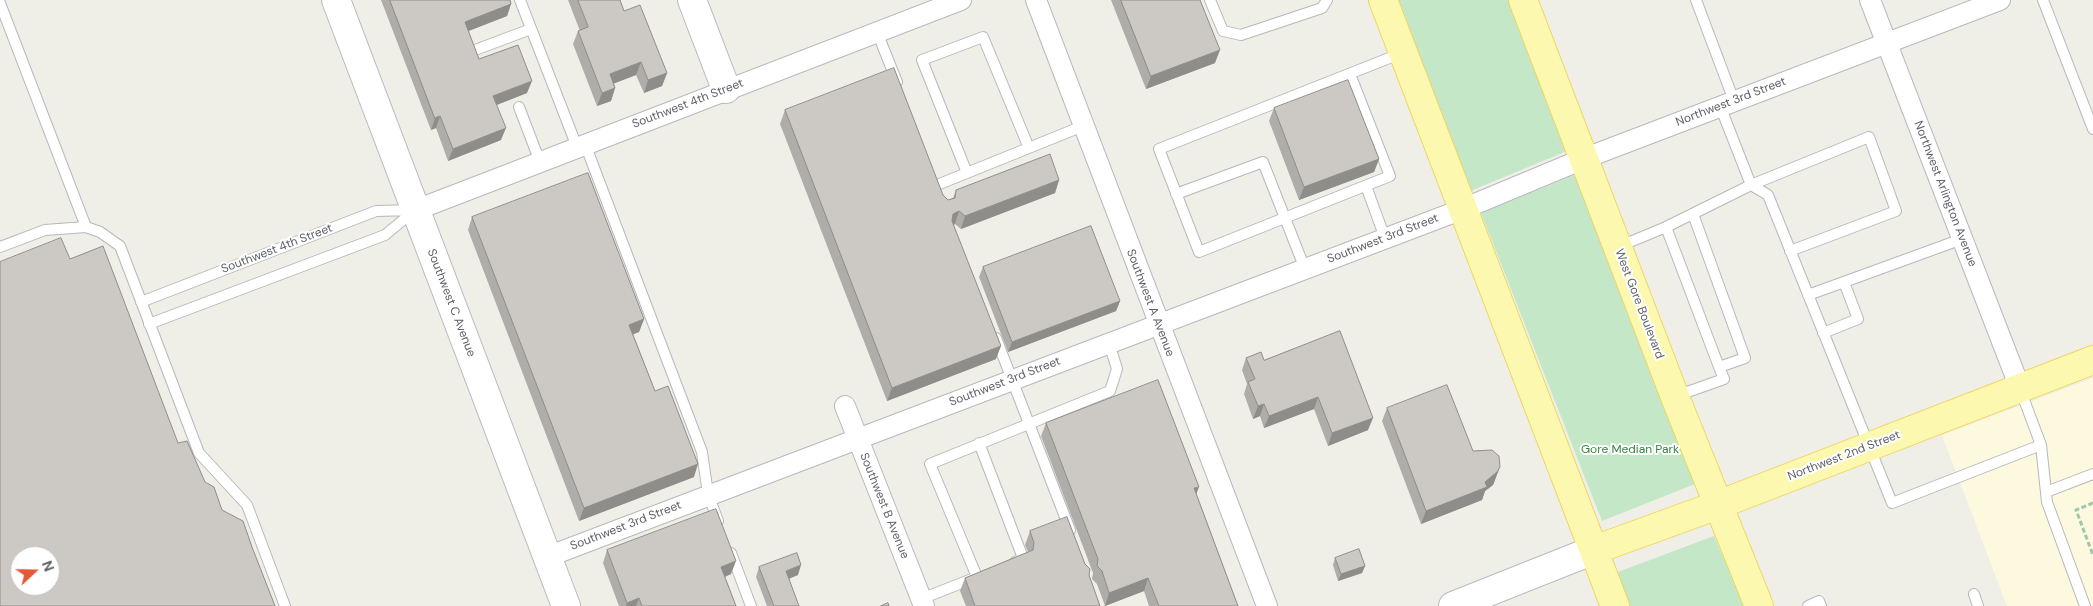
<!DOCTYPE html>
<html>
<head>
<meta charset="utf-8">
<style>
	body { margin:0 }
	#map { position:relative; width:2093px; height:606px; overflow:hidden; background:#f0efe7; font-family:"DM Sans",sans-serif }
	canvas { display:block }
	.north { position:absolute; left:10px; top:546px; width:50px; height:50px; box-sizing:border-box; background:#fff; border:1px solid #bfc0c2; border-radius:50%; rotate:69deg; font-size:14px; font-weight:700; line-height:20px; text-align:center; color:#5e6167 }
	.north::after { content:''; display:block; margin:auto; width:18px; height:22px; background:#e55737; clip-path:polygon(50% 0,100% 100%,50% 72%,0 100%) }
</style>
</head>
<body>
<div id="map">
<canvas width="2093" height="606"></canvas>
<div class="north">N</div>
</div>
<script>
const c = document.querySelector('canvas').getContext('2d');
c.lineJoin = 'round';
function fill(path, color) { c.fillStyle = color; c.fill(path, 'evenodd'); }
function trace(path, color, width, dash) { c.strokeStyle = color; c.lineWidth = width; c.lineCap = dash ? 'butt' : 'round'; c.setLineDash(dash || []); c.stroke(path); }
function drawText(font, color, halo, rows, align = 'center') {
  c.font = font + ' "DM Sans",sans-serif'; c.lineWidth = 4; c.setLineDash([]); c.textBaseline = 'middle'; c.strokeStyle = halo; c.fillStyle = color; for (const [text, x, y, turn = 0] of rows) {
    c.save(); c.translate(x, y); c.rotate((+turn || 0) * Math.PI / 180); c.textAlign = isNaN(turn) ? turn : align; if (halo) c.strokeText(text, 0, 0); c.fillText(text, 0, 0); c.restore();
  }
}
fill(new Path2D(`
	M2093 378V606H2007L1942 435Z`), '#fdf9df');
fill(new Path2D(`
	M1397 0H1509L1567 151 1468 192Z
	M1574 175 1700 482 1602 521 1481 213Z
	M1714 536 1744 606H1622L1610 575Z`), '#c4e7c8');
const lane = new Path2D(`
	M520 0 577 147
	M1210 0 1223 31 1241 35 1322 8 1327 0
	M1696 0 1734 101
	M2043 0 2093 129
	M0 3 86 227 100 232 120 246 199 453 247 505 285 606
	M877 32 897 82
	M475 50 531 29
	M1350 74 1390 176 1199 252 1159 149 1402 53
	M1720 106 1751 185 1768 195 1892 503 2041 445
	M519 107 540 162
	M585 144 702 452 708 494 718 521
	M967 173 922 60 983 37 1029 148
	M937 185 1083 126
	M1366 186 1385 238
	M1176 194 1263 162 1305 269
	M1666 227 1719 367 1745 358 1693 214
	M0 247 45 230 86 227
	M1618 247 1666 227 1751 185 1869 137 1896 211 1790 251
	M1808 295 1844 282
	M141 302 376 211 415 210
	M149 324 385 235 414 211
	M1823 333 1858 319 1844 282 1962 239
	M996 338 1070 530
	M2020 389 2041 445 2047 502 2085 606
	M1676 396 1724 379 1719 367
	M979 443 1023 558 1015 562
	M2046 492 2093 474
	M731 553 751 606
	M1974 594 1978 606
	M921 599 977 577 930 464 1110 391 1117 369 1109 343
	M1808 606 1819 601 1821 606`);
const street = new Path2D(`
	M1036 0 1267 606
	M1870 0 2020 388
	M416 210 961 0
	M845 406 924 606
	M547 557 1463 209 1583 159 2000 0`);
const secondary = new Path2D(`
	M336 0 566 606
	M692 0 726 89
	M1453 606 1594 550`);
const primary = new Path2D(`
	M1383 0 1615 606
	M1523 0 1675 397 1759 606
	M1594 550 1718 505 2093 360`);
trace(lane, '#b7b8bd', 12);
trace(street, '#b7b8bd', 22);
trace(secondary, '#b8bac0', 30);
trace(primary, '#eed562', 30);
trace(new Path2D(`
	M2093 503 2076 510 2093 555`), '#9ec7ae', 3, [5, 2.5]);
trace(lane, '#fff', 10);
trace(street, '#fff', 20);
trace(secondary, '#fff', 28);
trace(primary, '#fdf8af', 28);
fill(new Path2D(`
	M381 0H510L511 4 507 16 468 31 479 59 527 93 496 105 501 140 448 161 436 128 431 130Z
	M568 0H620L624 11 667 73 662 86 644 93 636 75 614 83 615 88 611 101 597 106 573 44 578 31H580Z
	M1111 0H1200L1215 63 1146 89Z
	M1274 108 1379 159 1374 172 1299 200 1269 121Z
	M785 110 948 200 953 198 956 190 1059 180 1055 193 961 229 955 224 954 225 996 359 887 401 780 124Z
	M472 217 644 319 639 332 633 334 655 391 694 477 579 521 468 230Z
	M983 267 1120 301 1116 311 1008 352 979 277Z
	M1246 358 1264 360 1368 430 1328 446 1314 409 1264 428 1260 416 1253 419 1244 394 1247 384 1242 370Z
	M1387 408 1473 451 1495 480 1493 485 1485 491 1482 500 1421 524 1382 421Z
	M1046 423 1196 493 1238 606H1149L1144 591 1105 606 1097 584 1092 579 1093 573 1041 436Z
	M1030 531 1089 575 1100 606H966L960 591 965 578 1028 552 1025 545Z
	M607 550 731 574 725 577 736 606H619L603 563Z
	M1335 558 1365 566 1362 573 1338 581 1333 565Z
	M759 567 798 575 789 579 799 606H767L756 577Z`), '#afada9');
fill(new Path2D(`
	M511 4 507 16 461 34 465 22Z
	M1220 50 1215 63 1146 89 1151 76Z
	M641 62 636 75 605 87 610 74Z
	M667 73 662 86 644 93 648 80Z
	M532 81 527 93 489 108 493 96Z
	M615 88 611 101 597 106 602 93Z
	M440 116 436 128 431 130 435 118Z
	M506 128 501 140 448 161 453 149Z
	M1379 159 1374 172 1299 200 1304 187Z
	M1059 180 1055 193 961 229 965 216Z
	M959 211 955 224 948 227 953 214Z
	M1120 301 1116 311 1008 352 1012 342Z
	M644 319 639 332 624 338 629 325Z
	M1001 346 996 359 887 401 892 388Z
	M1318 397 1314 409 1264 428 1269 416Z
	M1264 404 1260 416 1253 419 1258 406Z
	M1373 418 1368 430 1328 446 1332 433Z
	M698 464 694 477 579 521 584 508Z
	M1500 467 1495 480 1493 485 1485 491 1482 500 1421 524 1426 511 1485 482Z
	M1199 487 1194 500V488Z
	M736 561 731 574 717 580 721 567Z
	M801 565 798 575 782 581 786 571Z
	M1365 566 1362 573 1338 581 1341 574Z
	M1148 578 1144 591 1105 606 1109 593Z
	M639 598 636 606H626L627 603Z`), '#8f8d89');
const building = new Path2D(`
	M390 0H510L511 4 465 22 479 59 518 45 532 81 493 96 506 128 453 149 440 116 435 118Z
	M578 0H620L624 11 640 5 667 73 648 80 641 62 610 74 615 88 602 93 578 31 588 27Z
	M1121 0H1200L1220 50 1151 76Z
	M894 68 943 195 948 200 955 198 956 190 1050 154 1059 180 965 216 959 211 953 214 952 221 1001 346 892 388 785 110Z
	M1348 80 1379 159 1304 187 1274 108Z
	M588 173 644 319 629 325 655 391 668 386 698 464 584 508 472 217Z
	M1091 226 1120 301 1012 342 983 267Z
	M61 238 70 259 103 246 178 443 187 441 205 482 214 487 222 510 243 521 252 547 275 606H0V262ZM20 556H50V586H20Z
	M1340 331 1373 418 1332 433 1318 397 1269 416 1264 404 1258 406 1248 382 1255 379 1246 358 1261 352 1264 360Z
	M1158 380 1199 487 1194 488 1238 606H1159L1148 578 1109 593 1102 571 1097 566 1098 559 1046 423Z
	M1447 385 1473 451 1492 450 1499 456 1500 467 1497 472 1485 482 1487 487 1426 511 1387 408Z
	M716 509 736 561 721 567 736 606H642L639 598 627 603 607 550Z
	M1067 517 1085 564 1090 569 1089 575 1100 606H975L965 578 1033 550 1034 543 1030 531Z
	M1359 549 1365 566 1341 574 1335 558Z
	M797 553 801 565 786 571 799 606H774L759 567Z
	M888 603 889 606H881Z`);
fill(building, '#ccc9c4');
trace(building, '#8f8d89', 1);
drawText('12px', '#5e6167', '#fff', [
	["Northwest 3rd Street",1731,102,-21],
	["Southwest 4th Street",688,104,-21],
	["Northwest Arlington Avenue",1945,194,69],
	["Southwest 3rd Street",1383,239,-21],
	["Southwest 4th Street",277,249,-21],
	["Southwest C Avenue",451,303,69],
	["Southwest A Avenue",1150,303,69],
	["West Gore Boulevard",1639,304,69],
	["Southwest 3rd Street",1005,382,-21],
	["Northwest 2nd Street",1844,456,-21],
	["Southwest B Avenue",884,506,68],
	["Southwest 3rd Street",626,526,-21]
]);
drawText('12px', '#378442', '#fff', [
	["Gore Median Park",1630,450]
]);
</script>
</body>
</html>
